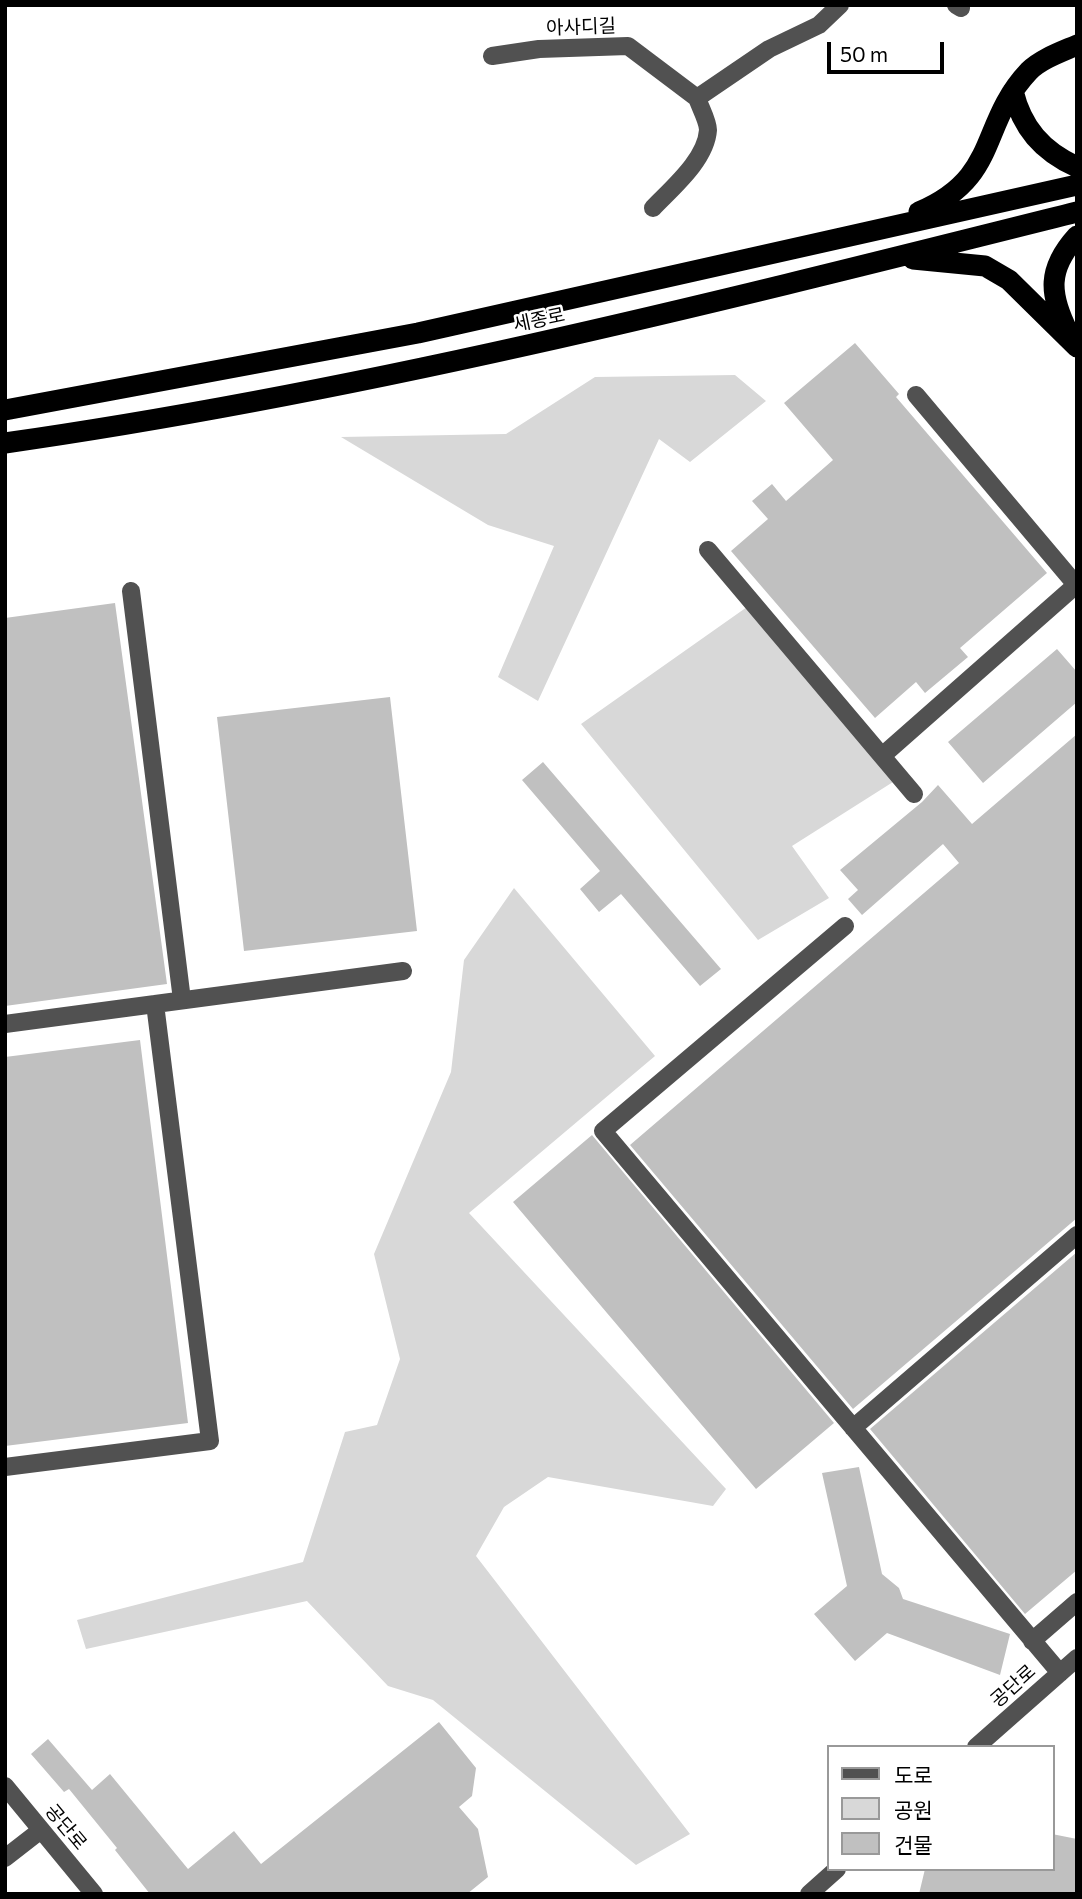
<!DOCTYPE html>
<html>
<head>
<meta charset="utf-8">
<style>
	body { margin:0 }
	#map { position:relative; width:1082px; height:1899px; overflow:hidden; background:#fff; font-family:Commissioner,"Noto Sans KR",sans-serif }
	canvas { display:block }
	.frame { position:absolute; inset:0; border:7px solid #000; pointer-events:none }
	.legend { position:absolute; left:827px; top:1745px; width:228px; height:126px; box-sizing:border-box; background:#fff; border:2px solid #999; margin:0; padding:9px 12px; list-style:none; font-size:21px; color:#000 }
	.legend li { display:flex; align-items:center; gap:14px; height:35px }
	.legend b { width:35px; border:2px solid #999 }
	.scale { position:absolute; left:827px; top:42px; width:117px; height:32px; box-sizing:border-box; border:4px solid #000; border-top:0; padding-left:9px; font-size:21px; line-height:24px; white-space:nowrap; color:#000; -webkit-text-stroke:5px #fff; paint-order:stroke }
</style>
</head>
<body>
<div id="map">
<canvas width="1082" height="1899"></canvas>
<div class="frame"></div>
<ul class="legend">
<li><b style="height:9px;background:#515151"></b>도로</li>
<li><b style="height:19px;background:#d8d8d8"></b>공원</li>
<li><b style="height:19px;background:#c0c0c0"></b>건물</li>
</ul>
<div class="scale">50 m</div>
</div>
<script>
const c = document.querySelector('canvas').getContext('2d');
c.lineJoin = 'round';
function fill(path, color) { c.fillStyle = color; c.fill(path, 'evenodd'); }
function trace(path, color, width, dash) { c.strokeStyle = color; c.lineWidth = width; c.lineCap = dash ? 'butt' : 'round'; c.setLineDash(dash || []); c.stroke(path); }
function drawText(font, color, halo, rows, align = 'center') {
  c.font = font + ' Commissioner,"Noto Sans KR",sans-serif'; c.lineWidth = 5; c.setLineDash([]); c.textBaseline = 'middle'; c.strokeStyle = halo; c.fillStyle = color; for (const [text, x, y, turn = 0] of rows) {
    c.save(); c.translate(x, y); c.rotate((+turn || 0) * Math.PI / 180); c.textAlign = isNaN(turn) ? turn : align; if (halo) c.strokeText(text, 0, 0); c.fillText(text, 0, 0); c.restore();
  }
}
fill(new Path2D(`
	M735 375 766 401 690 462 659 439 538 701 498 677 554 546 488 525 341 437 506 434 595 377Z
	M747 607 893 782 792 846 829 898 758 940 581 724Z
	M514 888 655 1056 469 1213 726 1489 713 1506 548 1477 504 1507 476 1556 690 1834 636 1865 433 1700 388 1686 307 1601 86 1649 77 1620 303 1562 345 1432 377 1425 400 1359 374 1254 451 1072 464 960Z`), '#d8d8d8');
fill(new Path2D(`
	M855 343 899 394 896 397 1047 573 960 648 968 657 925 693 916 682 875 718 731 551 768 519 752 501 772 484 786 501 833 460 784 403Z
	M115 603 167 984 5 1006V618Z
	M1057 649 1077 672V702L983 783 948 742Z
	M390 697 417 931 244 951 217 717Z
	M1077 734V1218L853 1409 630 1145 959 863 943 844 862 915 848 899 858 890 840 870 922 802 938 785 972 824Z
	M543 762 721 969 700 986 621 894 599 912 580 889 600 871 522 780Z
	M140 1040 188 1423 5 1446V1057Z
	M592 1135 834 1423 756 1489 513 1202Z
	M1077 1252V1570L1025 1614 870 1429Z
	M859 1467 882 1574 899 1588 903 1599 1010 1634 1000 1675 887 1633 855 1661 814 1614 847 1586 822 1473Z
	M439 1722 476 1768 472 1796 459 1807 478 1829 488 1877 467 1894H150L115 1850 117 1848 69 1789 64 1792 31 1754 48 1739 92 1790 110 1774 188 1869 234 1831 261 1864Z
	M1052 1834 1077 1839V1894H919L925 1869H1052Z`), '#c0c0c0');
trace(new Path2D(`
	M956 5 961 8
	M492 56 539 49 628 46 697 98
	M653 208C672 188 706 160 708 130 708 121 700 107 697 98L769 49 819 25 840 5
	M916 395 1077 586
	M708 550 914 794
	M131 591 182 1000
	M882 756 1076 585
	M845 926 603 1131 1060 1673
	M5 1024 403 971
	M853 1428 1077 1235
	M5 1467 210 1441 155 1004
	M1032 1641 1077 1602
	M976 1747 1077 1658
	M5 1786 94 1894
	M5 1858 41 1830
	M809 1894 837 1869`), '#515151', 18);
trace(new Path2D(`
	M1013 91C1022 128 1042 151 1077 167
	M919 212C1001 177 978 125 1029 71 1041 59 1061 52 1077 45
	M913 259 985 266 1009 280 1077 347
	M1068 332C1049 294 1047 269 1077 236
	M5 410 418 333 1077 185
	M5 443C368 391 722 301 1077 212`), '#000', 21);
drawText('19px', '#000', '#fff', [
	["아사디길",581,27,-2],
	["세종로",539,320,-12],
	["공단로",1013,1686,-42],
	["공단로",66,1827,50]
]);
</script>
</body>
</html>
